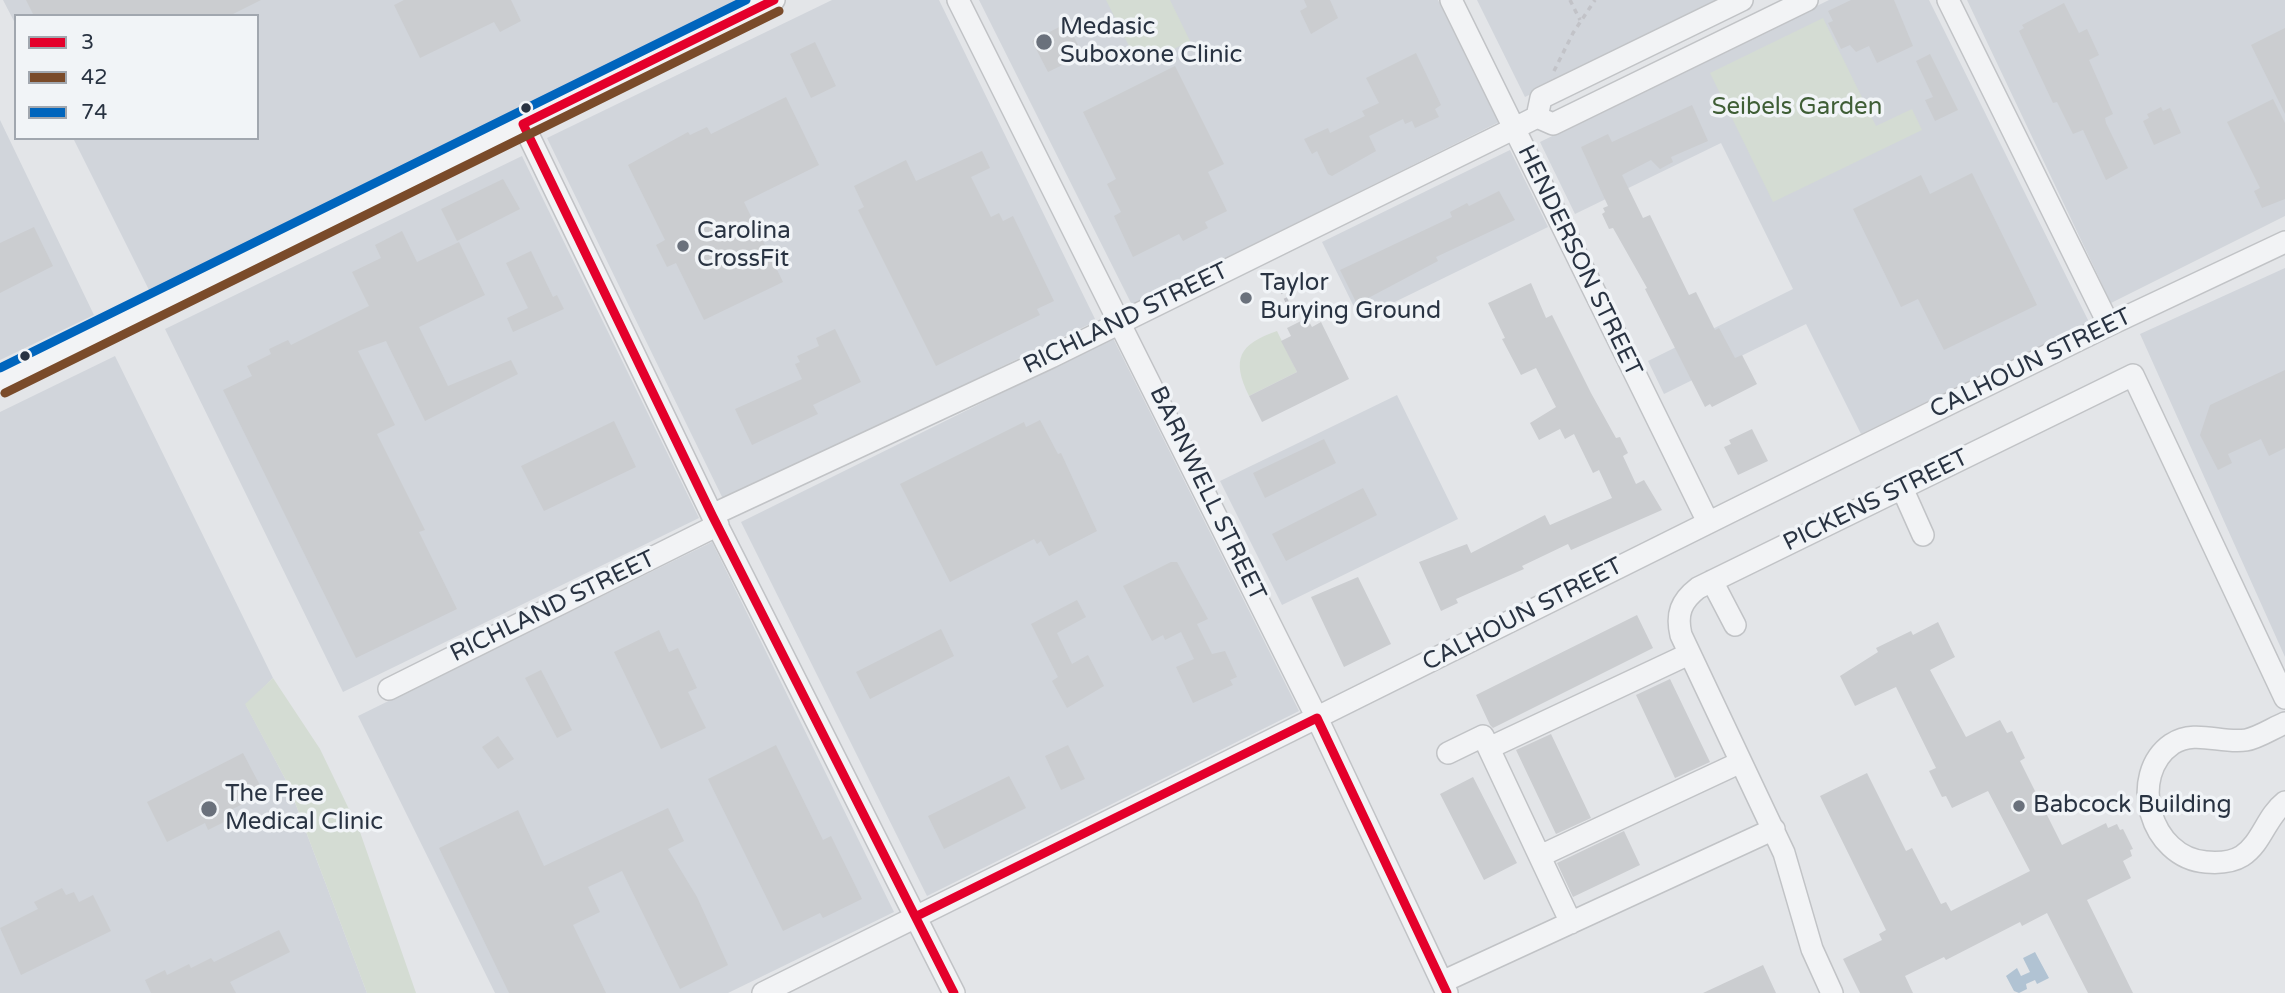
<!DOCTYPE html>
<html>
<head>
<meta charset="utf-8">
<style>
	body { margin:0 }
	#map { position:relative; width:2285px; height:993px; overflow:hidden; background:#e3e5e8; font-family:"Varela Round",sans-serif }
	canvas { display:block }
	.legend { position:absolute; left:14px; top:14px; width:245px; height:126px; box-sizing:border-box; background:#f1f4f7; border:2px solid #a1a7af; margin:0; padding:9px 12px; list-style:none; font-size:21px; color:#293342 }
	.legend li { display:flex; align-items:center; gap:14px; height:35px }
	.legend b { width:35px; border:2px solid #a1a7af }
</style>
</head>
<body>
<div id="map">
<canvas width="2285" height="993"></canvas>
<ul class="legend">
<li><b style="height:9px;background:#e4002b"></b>3</li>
<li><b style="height:9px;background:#7a4b2a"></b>42</li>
<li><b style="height:9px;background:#0065bd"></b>74</li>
</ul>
</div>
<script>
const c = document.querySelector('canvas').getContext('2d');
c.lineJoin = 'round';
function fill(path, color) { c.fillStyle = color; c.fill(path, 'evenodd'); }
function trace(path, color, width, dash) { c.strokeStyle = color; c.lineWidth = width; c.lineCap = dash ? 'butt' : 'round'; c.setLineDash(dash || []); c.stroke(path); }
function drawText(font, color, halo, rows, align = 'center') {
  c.font = font + ' "Varela Round",sans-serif'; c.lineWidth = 7; c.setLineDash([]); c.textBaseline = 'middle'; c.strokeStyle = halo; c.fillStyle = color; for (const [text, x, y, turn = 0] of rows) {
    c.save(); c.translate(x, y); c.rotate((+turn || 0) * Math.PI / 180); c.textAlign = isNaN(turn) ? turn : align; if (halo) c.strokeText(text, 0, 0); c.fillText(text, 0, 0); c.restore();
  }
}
fill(new Path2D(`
	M3 0H738L150 292 73 138H257V16H16V25Z
	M832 0H939L1096 321 724 501 547 138Z
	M979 0H1438L1499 122 1132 305Z
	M1477 0H1721L1525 97Z
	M1829 0H1929L2089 322 1861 434 1806 324 1664 394 1648 361 1793 289 1721 143 1575 214 1540 142Z
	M1967 0H2285V216L2111 303Z
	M0 120 94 315 0 360Z
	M1510 150 1548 227 1360 319 1322 242Z
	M522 156 699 518 343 692 165 329Z
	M2285 268V657L2140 334Z
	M1113 338 1299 711 927 896 741 522Z
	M115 356 273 678 246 705 288 784 367 993H0V412Z
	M1397 395 1458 519 1282 605 1220 481Z
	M712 542 894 912 728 993H495L358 716Z`), '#d1d5db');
fill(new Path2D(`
	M1106 0H1170L1190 41 1139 66Z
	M1823 18 1876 126 1912 109 1922 130 1773 202 1710 73Z
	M1277 331 1297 372 1249 396C1231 359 1239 344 1277 331Z
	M273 678 320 749 360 832 416 993H367L288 784 245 704Z`), '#d4dcd3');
fill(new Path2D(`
	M2035 952 2049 978 2037 984 2035 980 2026 984 2027 989 2019 993 2014 991 2006 976 2017 968 2021 976 2030 972 2023 958Z`), '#b1c3d3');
fill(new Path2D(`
	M26 0H261L229 16H34Z
	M404 0H511L521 21 500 32 494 22 420 58 394 5Z
	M1304 0H1330L1338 18 1311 34 1300 11 1307 7Z
	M1851 0H1894L1913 46 1877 63 1869 46 1856 52 1850 45 1841 49 1828 23 1833 21 1828 11Z
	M2064 3 2079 33 2087 29 2099 55 2089 60 2113 114 2105 118 2106 123 2128 168 2106 180 2083 130 2073 134 2057 102 2053 103 2019 31 2024 28 2022 25Z
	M1067 23 1083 55 1048 72 1032 41Z
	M2285 28V114L2251 45Z
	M815 42 836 86 811 98 790 54Z
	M1416 53 1441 105 1435 109 1439 117 1415 128 1412 121 1405 124 1403 119 1369 136 1376 151 1332 176 1328 174 1317 151 1312 154 1304 139 1328 128 1330 133 1365 116 1362 111 1379 103 1366 78Z
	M1930 54 1958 110 1935 121 1925 100 1933 97 1916 61Z
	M1175 66 1224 164 1208 172 1227 211 1205 222 1208 228 1183 241 1179 234 1133 257 1114 216 1121 212 1107 184 1116 179 1083 112Z
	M786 97 819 165 744 202 783 282 704 320 676 263 667 267 656 245 665 240 628 165 688 132 690 135 707 127 711 134Z
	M2273 99 2285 123V199L2262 208 2254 191 2260 188 2227 122Z
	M1692 105 1708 141 1671 157 1673 162 1660 169 1651 160 1622 175 1643 218 1650 215 1689 295 1696 292 1715 330 1719 328 1735 358 1742 355 1757 384 1712 407 1710 404 1705 407 1645 289 1647 288 1613 228 1609 229 1602 214 1605 212 1603 208 1608 206 1581 147 1608 134 1612 142Z
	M2161 107 2163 111 2170 108 2181 133 2154 145 2143 121 2149 118 2147 114Z
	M982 151 990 168 971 177 991 217 999 213 1003 221 1013 216 1054 301 1037 309 1040 315 936 366 858 210 864 207 854 186 906 160 916 181Z
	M1972 173 2037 305 1944 350 1918 299 1901 307 1853 209 1921 175 1930 194Z
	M503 179 520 209 457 241 441 209Z
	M1499 191 1515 220 1436 257 1438 261 1357 304 1340 270 1452 217 1450 212 1467 203 1469 206Z
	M34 227 53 266 0 293V243Z
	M402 231 417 262 459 242 485 295 419 327 448 386 511 360 518 374 425 421 386 341 358 351 395 425 377 434 425 530 419 532 457 609 356 658 223 390 252 376 247 366 271 354 269 349 288 340 291 345 369 306 352 272 381 258 375 245Z
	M531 251 553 297 557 295 564 309 513 332 507 318 528 308 506 263Z
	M1531 283 1546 318 1552 315 1591 393 1616 438 1620 437 1628 453 1623 456 1636 484 1644 480 1662 510 1571 550 1568 544 1522 566 1524 569 1456 599 1458 603 1441 611 1419 562 1467 544 1471 553 1545 515 1550 525 1612 498 1599 470 1593 473 1574 434 1565 439 1560 429 1539 440 1530 423 1556 407 1536 368 1521 375 1502 339 1505 338 1488 303Z
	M1307 318 1312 327 1321 322 1349 379 1262 422 1249 396 1297 372 1281 341 1291 336 1287 328Z
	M835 329 861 382 813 405 818 414 752 445 735 409 802 379 795 364 800 362 797 356 819 346 816 338Z
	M2285 370V448L2269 456 2261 439 2228 454 2232 463 2218 470 2200 435 2210 405Z
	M1040 420 1058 454 1061 453 1097 531 1049 556 1041 541 1037 544 1034 539 950 582 900 484 1024 422 1026 427Z
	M614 421 636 467 544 511 521 466Z
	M1752 429 1768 461 1738 475 1724 447 1731 444 1729 440Z
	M1324 439 1336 463 1265 498 1253 473Z
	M1363 488 1377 515 1286 561 1272 534Z
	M1171 562H1177L1208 619 1197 624 1212 654 1225 651 1237 677 1230 680 1233 685 1193 703 1176 667 1194 659 1181 632 1165 640 1163 635 1152 641 1123 586Z
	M1358 577 1391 644 1344 667 1311 597Z
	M1077 600 1086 617 1057 633 1072 664 1088 655 1104 686 1067 708 1052 681 1058 677 1031 624Z
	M1637 615 1653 648 1493 728 1490 725 1476 695Z
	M1938 622 1955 657 1930 670 1966 737 2000 720 2007 733 2012 731 2025 758 2020 761 2062 845 2106 823 2108 828 2117 824 2120 830 2123 829 2133 849 2130 850 2132 856 2123 861 2131 878 2087 900 2133 993H2088L2047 913 2022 926 2020 922 1946 960 1944 957 1905 976 1913 993H1860L1843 959 1882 940 1879 934 1886 930 1820 796 1867 773 1906 851 1912 848 1941 904 1946 902 1951 911 2030 871 1988 791 1952 808 1946 796 1942 797 1929 771 1936 768 1896 687 1855 706 1840 676 1878 652 1876 648 1911 631 1913 635Z
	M941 629 954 656 870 699 856 672Z
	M659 630 669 652 678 648 697 688 688 692 706 728 661 749 614 652Z
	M541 670 572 730 557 738 525 678Z
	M1670 679 1710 762 1675 778 1636 695Z
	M1551 734 1591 818 1556 834 1516 750Z
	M498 736 514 759 498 769 482 747Z
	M776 745 823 840 831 836 862 899 823 918 820 913 783 931 708 779Z
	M1068 745 1085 779 1061 790 1045 756Z
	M243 753 264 793 225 813 228 820 208 830 205 823 167 842 147 802Z
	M1009 776 1026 808 944 849 928 816Z
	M1473 777 1517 863 1484 880 1440 794Z
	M668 808 684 841 668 849 697 897 728 965 680 989 622 871 588 887 600 912 573 925 606 993H509L439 848 518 810 544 866Z
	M1624 831 1640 865 1573 897 1557 863Z
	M62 888 66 895 74 892 79 902 93 895 111 931 21 975 0 928 38 909 34 902Z
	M279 930 290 952 230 982 236 993H151L145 980 165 970 167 975 189 964 191 968 211 958 214 962Z
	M1763 965 1776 993H1703Z`), '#cbcdd0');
const minor = new Path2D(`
	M958 0 1317 718 1447 993
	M1451 0 1708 522
	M1948 0 2109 325
	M1537 117 1553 124 1807 0
	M523 124 712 515 954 993
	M0 382 774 0
	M1902 488 1923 535
	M712 515 1051 357 1513 129 1537 117 1541 98 1742 0
	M1712 581 1735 625
	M389 689 718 525
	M2285 723C2273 728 2258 738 2246 740 2221 744 2195 729 2172 744 2127 775 2150 858 2206 862 2218 863 2231 863 2242 856 2262 843 2266 817 2285 802
	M1489 748 1689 654
	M1448 753 1483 736 1571 923
	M1540 856 1741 762
	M1442 982 1774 829
	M763 993 1744 505 2109 325 2285 242
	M1832 993 1812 949 1784 853 1681 635C1676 614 1681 601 1698 588L2133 375 2285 698`);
trace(minor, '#c1c3c6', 24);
trace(new Path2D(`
	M1570 0 1580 20
	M1554 71 1573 33 1595 0
	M1281 289 1297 323`), '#c2c3c8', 3.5, [5, 5]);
trace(minor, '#f2f3f5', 21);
trace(new Path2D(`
	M774 0 523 124 712 515 954 993
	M917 916 1317 718 1447 993`), '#e4002b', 9);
trace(new Path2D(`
	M5 393 779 11`), '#7a4b2a', 9);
trace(new Path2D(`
	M0 368 746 0`), '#0065bd', 9);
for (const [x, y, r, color] of [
	[1044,42,9,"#6a717c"],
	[526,108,6,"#293342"],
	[683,246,7,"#6a717c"],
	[1246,298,7,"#6a717c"],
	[25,356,6,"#293342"],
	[2019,806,7,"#6a717c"],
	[209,809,9,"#6a717c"]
]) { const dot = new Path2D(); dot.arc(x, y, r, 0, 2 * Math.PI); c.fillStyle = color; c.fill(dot); trace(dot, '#f1f4f7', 2.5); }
drawText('24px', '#293342', '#f1f4f7', [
	["Medasic",1060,28],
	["Suboxone Clinic",1060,56],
	["Carolina",697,232],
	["CrossFit",697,260],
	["Taylor",1260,284],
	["Burying Ground",1260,312],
	["The Free",225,795],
	["Medical Clinic",225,823],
	["Babcock Building",2033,806]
], 'left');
drawText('24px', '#3f5e36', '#f1f4f7', [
	["Seibels Garden",1797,108]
]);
drawText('24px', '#293342', '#f1f4f7', [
	["HENDERSON STREET",1579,261,64],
	["RICHLAND STREET",1126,319,-26],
	["CALHOUN STREET",2031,364,-26],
	["BARNWELL STREET",1207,494,64],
	["PICKENS STREET",1876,501,-26],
	["RICHLAND STREET",553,607,-26],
	["CALHOUN STREET",1523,615,-27]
]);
</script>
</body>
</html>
